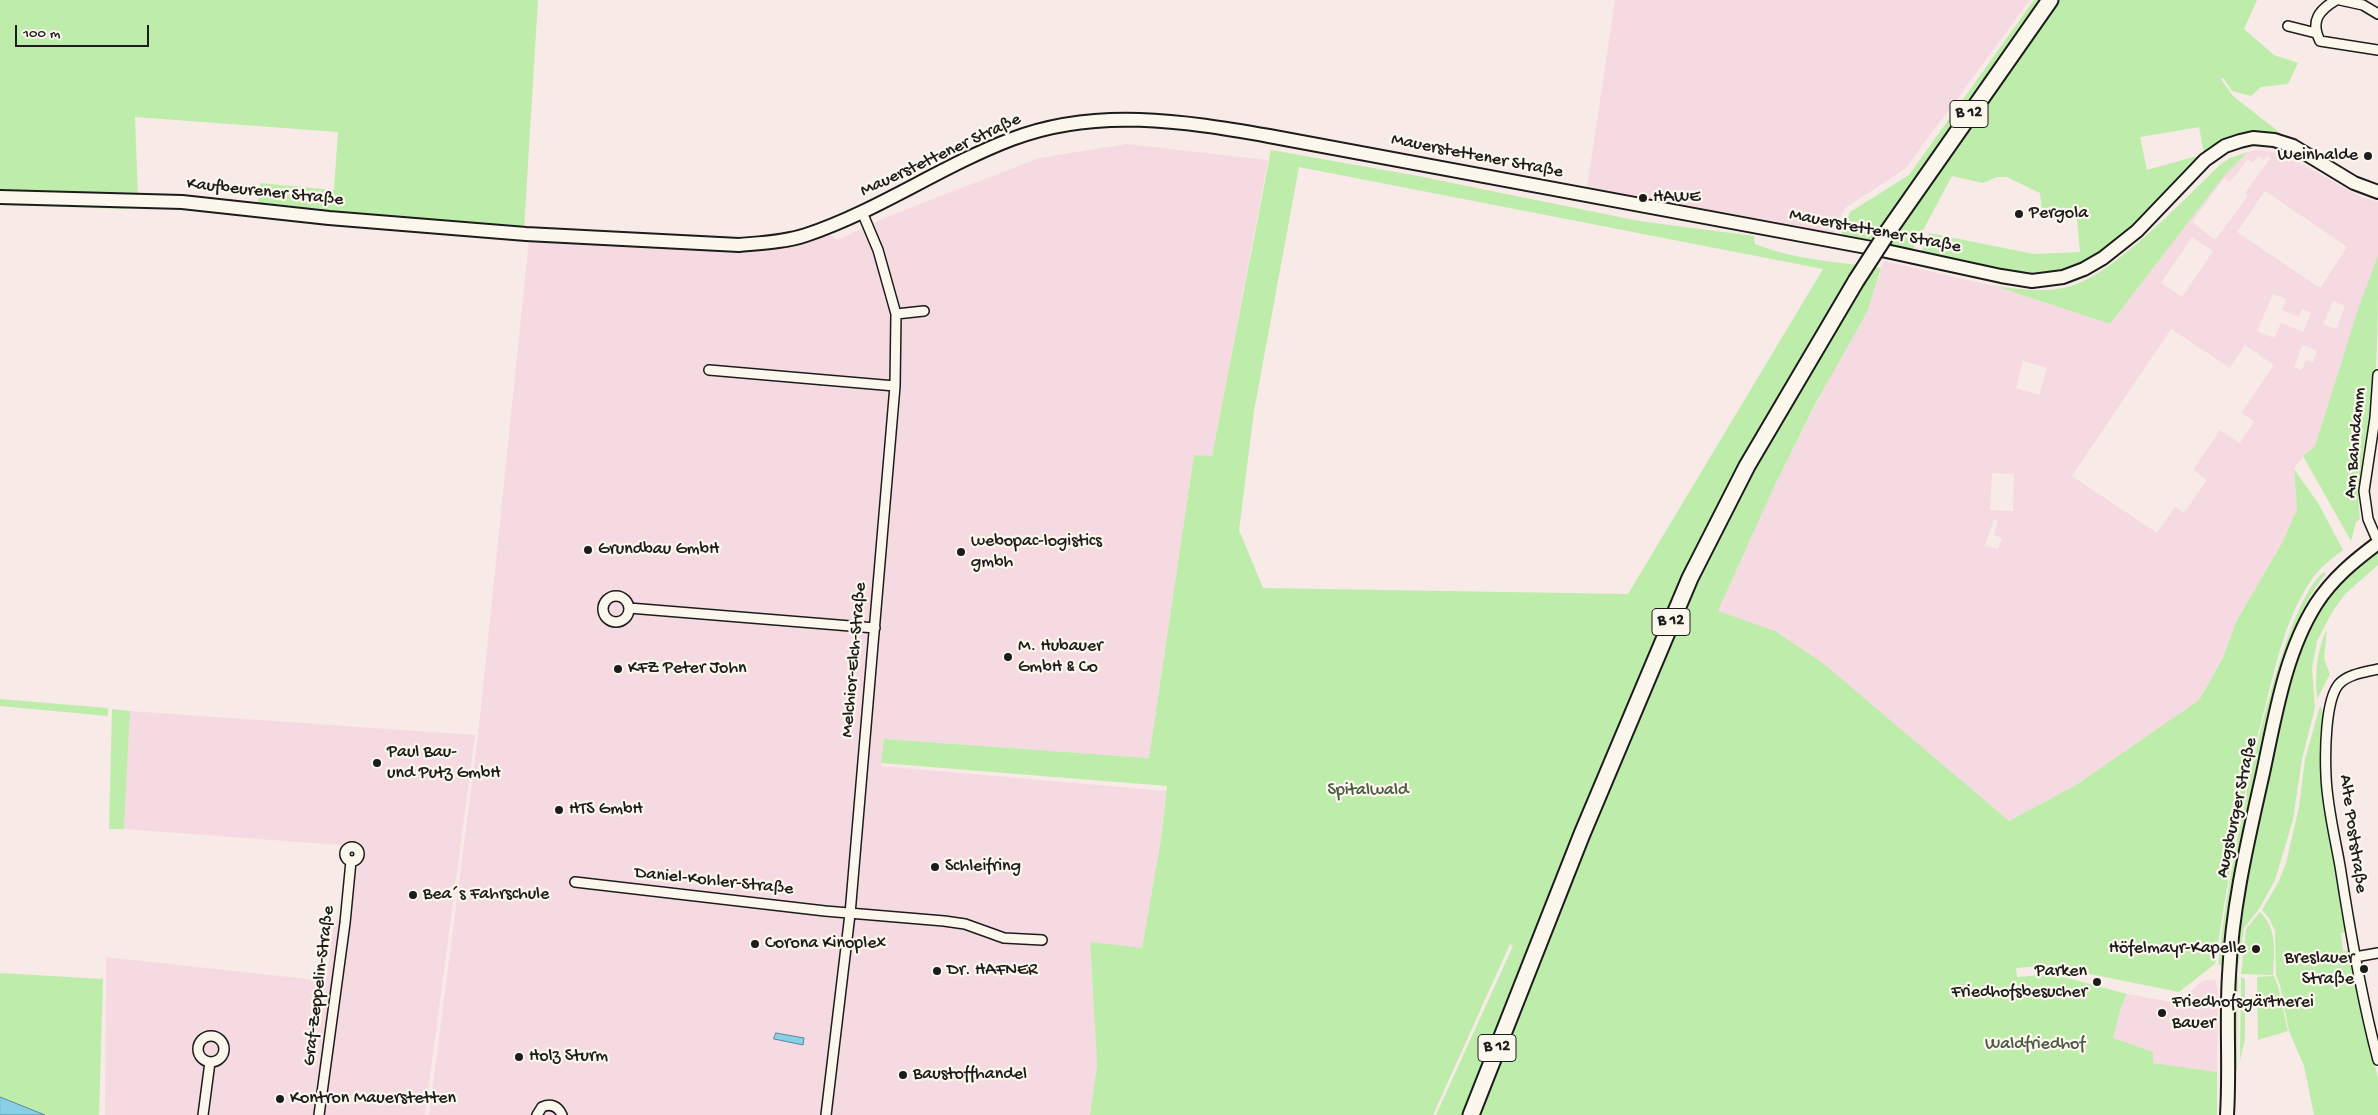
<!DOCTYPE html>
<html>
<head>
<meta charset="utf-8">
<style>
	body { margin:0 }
	#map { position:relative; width:2378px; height:1115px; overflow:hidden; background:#f8eae7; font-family:"Gochi Hand",sans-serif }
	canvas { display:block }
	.scale { position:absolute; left:15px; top:25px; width:134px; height:22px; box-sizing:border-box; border:2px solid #1c1c1c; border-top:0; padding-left:6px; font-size:15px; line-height:18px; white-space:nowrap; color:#1c1c1c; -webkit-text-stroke:4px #fbf7ec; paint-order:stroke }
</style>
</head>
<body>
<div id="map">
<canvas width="2378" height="1115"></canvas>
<div class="scale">100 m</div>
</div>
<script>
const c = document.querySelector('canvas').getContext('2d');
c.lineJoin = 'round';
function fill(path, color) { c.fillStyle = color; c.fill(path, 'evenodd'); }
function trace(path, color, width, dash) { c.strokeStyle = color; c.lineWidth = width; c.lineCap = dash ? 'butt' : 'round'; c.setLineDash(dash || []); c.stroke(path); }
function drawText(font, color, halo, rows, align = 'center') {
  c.font = font + ' "Gochi Hand",sans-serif'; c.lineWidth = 4.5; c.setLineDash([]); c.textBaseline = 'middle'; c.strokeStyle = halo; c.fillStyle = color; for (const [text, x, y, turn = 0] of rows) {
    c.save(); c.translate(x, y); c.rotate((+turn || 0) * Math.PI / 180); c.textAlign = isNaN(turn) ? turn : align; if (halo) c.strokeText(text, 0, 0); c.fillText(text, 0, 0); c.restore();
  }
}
fill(new Path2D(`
	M1615 0H2030L1905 169 1845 208 1837 224 1834 234 1587 188Z
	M1127 144 1268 160 1212 456H1194L1149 758 884 739 881 766 1166 791 1161 839 1142 948 1090 943 1097 1065 1090 1115H429L478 736 529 239 771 250 829 235 838 240 889 216 1039 158Z
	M2258 150 2276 152 2289 157 2359 196 2378 202V255L2357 312 2315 446 2303 456 2294 469 2297 509 2283 541 2236 622 2223 658 2199 700 2076 785 2009 821 1969 788 1718 611 1774 487 1874 291 1884 261 1995 286 2110 324 2224 176 2248 152ZM2258 156 2264 160 2267 156 2270 159 2245 193 2248 196 2215 240 2192 222 2224 178 2230 182 2248 159 2253 163ZM2265 191 2347 247 2320 288 2237 232ZM2192 237 2213 251 2182 297 2161 283ZM2273 294 2286 299 2282 310 2299 317 2302 309 2311 313 2303 332 2281 323 2274 338 2257 331ZM2333 301 2345 306 2336 329 2323 324ZM2171 329 2230 368 2245 345 2274 365 2241 413 2254 421 2240 443 2220 430 2193 470 2207 480 2184 513 2175 507 2157 533 2072 476ZM2302 345 2317 351 2313 362 2306 360 2302 370 2294 367ZM2023 361 2047 368 2039 395 2016 388ZM1992 473 2014 474 2013 511 1990 510ZM1994 519 1998 521 1994 535 2002 538 1998 549 1985 545Z
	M130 711 475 735 425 1115H105L106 957 326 981 334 921 343 919 349 864 339 857 340 845 124 829Z
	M2215 979 2218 989 2217 1072 2153 1063 2113 1038 2121 1007 2127 994 2183 1004 2186 996 2202 981Z`), '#f5dbe1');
fill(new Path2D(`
	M0 0H538L524 230 330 213 258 204 260 183 334 190 338 132 135 117 138 197 0 192Z
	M2034 0H2046L1883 228 1897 232 1927 185 2059 0H2257L2244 29 2274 55 2298 63 2288 84 2261 87 2251 96 2232 91 2223 78 2221 79 2233 96 2288 139C2273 137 2254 133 2239 137 2217 144 2199 163 2184 178 2142 220 2096 278 2032 276L1921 252 1929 233 2034 254 2080 252 2077 219H2043L2040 193 2007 177H1997L1983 183 1952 176 1913 249 1841 235 1850 212 1909 175ZM2199 127 2204 154 2147 170 2140 137Z
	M1271 150 1418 176 1639 221 1754 236 1755 244C1795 260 1839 262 1881 268L1867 312 1818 399 1774 487 1718 611 1775 631 1824 664 2009 821 2076 785 2199 700 2223 658 2236 622 2283 541 2297 509 2294 469 2318 503 2343 550C2331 559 2318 569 2310 582 2287 616 2277 660 2267 699 2244 787 2228 875 2215 964L2179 992 2090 974 2075 968 2054 965 2016 968 2017 977 2053 974 2127 994 2121 1007 2113 1038 2153 1052V1063L2217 1072V1115H1479L1536 964 1742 464 1520 977 1463 1115H1436L1513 946 1510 944 1433 1115H1090L1097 1065 1090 942 1142 948 1161 839 1167 786 881 763 884 739 1149 758 1194 455 1212 456ZM1299 167 1823 269 1628 594 1263 588 1239 530 1254 411Z
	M2248 152 2224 176 2110 324 1995 286C2019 289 2043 293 2067 287 2111 278 2186 197 2221 164L2230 158Z
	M0 202 129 204 126 209 0 205Z
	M2378 255C2378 308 2378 364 2372 417 2366 454 2355 479 2360 519L2356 522 2351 541 2303 456 2315 446 2357 312Z
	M2378 553V565L2345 594 2331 614 2317 641 2312 668 2315 708 2302 759 2293 820 2275 880 2259 909 2244 928 2238 967 2234 964C2243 875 2262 785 2286 700 2295 669 2303 634 2321 608 2336 585 2356 568 2378 553Z
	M2324 572 2326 574C2303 601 2293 633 2282 666L2224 966 2219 965C2224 895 2274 610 2324 572Z
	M2327 629 2324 659 2330 674 2317 699C2315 674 2316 652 2327 629Z
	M0 699 108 708V716L0 706Z
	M2320 706 2327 719 2330 833 2346 932 2341 933 2343 951 2349 950 2362 1017 2378 1078V1115H2314L2304 1066 2289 1031 2280 985 2276 975 2275 931 2269 918 2262 910 2279 881 2286 863 2299 807 2305 759Z
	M112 709 130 711 124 829H109Z
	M2260 912C2278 929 2274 953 2273 975L2241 974 2246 929Z
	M0 973 103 979 99 1115H45L0 1097Z
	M2234 976 2238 977 2237 1070 2233 1074Z
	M2274 976 2278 986 2288 1031 2258 1040 2257 977Z
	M2241 977 2245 979V1039L2240 1061Z`), '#beecab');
const water = new Path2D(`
	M776 1033 804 1038 803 1045 774 1039Z
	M0 1097 45 1115H0Z`);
fill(water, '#87d0e8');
trace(water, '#5c8896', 1);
const street = new Path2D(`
	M2336 0C2319 10 2310 21 2320 41L2378 50
	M2340 0 2363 5 2378 14
	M2288 26 2316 33
	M896 314 924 311
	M709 370 895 386
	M2378 375 2375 418 2364 491 2368 519 2378 542
	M603 609a13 13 0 1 1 26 0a13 13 0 1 1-26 0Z
	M629 608 875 628
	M2378 669C2366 672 2348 674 2339 684 2325 700 2325 754 2326 776 2327 806 2335 837 2340 866 2350 931 2361 996 2378 1060
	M345 854a7 7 0 1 1 14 0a7 7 0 1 1-14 0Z
	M575 882 825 911 944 921 965 924 1004 938 1042 940
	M2355 957 2378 953
	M198 1049a13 13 0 1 1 26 0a13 13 0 1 1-26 0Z
	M203 1115 210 1062
	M319 1115 345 923 351 861
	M537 1115 542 1107C551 1103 558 1106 562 1115
	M826 1115 850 914 895 386 896 314 878 250 862 212`);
const secondary = new Path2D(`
	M0 197 182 202 329 218 526 234 739 245C761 243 785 242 806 235 878 211 941 166 1012 139 1095 107 1184 121 1269 136L1877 249 2001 276 2032 281 2063 277 2084 269 2103 258 2137 231 2205 160 2225 146 2240 141 2253 138 2274 140 2293 146 2354 183 2378 192
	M2227 1115C2230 1068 2226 1021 2229 975 2232 906 2248 840 2263 773 2275 717 2285 653 2316 604 2333 578 2354 561 2378 543`);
const primary = new Path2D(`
	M1889 230 2050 0
	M1471 1115 1582 834 1690 578 1747 466 1856 281`);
trace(street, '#1c1c1c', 12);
trace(secondary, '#1c1c1c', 16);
trace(primary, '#1c1c1c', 19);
trace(street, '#fbf7ec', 9);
trace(secondary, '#fbf7ec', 12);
trace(primary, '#fbf7ec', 15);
const primaryBridge = new Path2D(`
	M1856 281 1889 230`);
trace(primaryBridge, '#1c1c1c', 19, []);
trace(primaryBridge, '#fbf7ec', 15);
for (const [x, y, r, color] of [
	[2368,156,5,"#1c1c1c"],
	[1643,198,5,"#1c1c1c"],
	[2019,214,5,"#1c1c1c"],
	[588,550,5,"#1c1c1c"],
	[961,552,5,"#1c1c1c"],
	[1008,657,5,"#1c1c1c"],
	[618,669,5,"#1c1c1c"],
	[377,763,5,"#1c1c1c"],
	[559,810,5,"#1c1c1c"],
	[935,867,5,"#1c1c1c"],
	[413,895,5,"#1c1c1c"],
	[755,944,5,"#1c1c1c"],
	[2256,949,5,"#1c1c1c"],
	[2364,969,5,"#1c1c1c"],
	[937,971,5,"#1c1c1c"],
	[2097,982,5,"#1c1c1c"],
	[2162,1013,5,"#1c1c1c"],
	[519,1057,5,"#1c1c1c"],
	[903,1075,5,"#1c1c1c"],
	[280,1099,5,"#1c1c1c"]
]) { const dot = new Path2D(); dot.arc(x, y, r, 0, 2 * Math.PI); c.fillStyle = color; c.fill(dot); trace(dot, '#fbf7ec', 2); }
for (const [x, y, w] of [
	[1969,114,38],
	[1671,622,38],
	[1497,1048,38]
]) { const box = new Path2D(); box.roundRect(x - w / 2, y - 13.5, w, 27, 4); c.fillStyle = '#fbf7ec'; c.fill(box); trace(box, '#1c1c1c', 1); }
drawText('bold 16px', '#1c1c1c', null, [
	["B 12",1969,114],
	["B 12",1671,622],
	["B 12",1497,1048]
]);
drawText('18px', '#1c1c1c', '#fbf7ec', [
	["Mauerstettener Straße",941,156,-25],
	["Mauerstettener Straße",1477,157,11],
	["Kaufbeurener Straße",265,193,6],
	["Mauerstettener Straße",1875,232,11],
	["Am Bahndamm",2356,443,-85],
	["Melchior-Elch-Straße",855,660,-85],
	["Augsburger Straße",2238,808,-78],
	["Alte Poststraße",2352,834,82],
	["Daniel-Kohler-Straße",714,882,6],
	["Graf-Zeppelin-Straße",320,986,-83]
]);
drawText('18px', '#1c1c1c', '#fbf7ec', [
	["Weinhalde",2358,156,"right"],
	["HAWE",1653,198],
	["Pergola",2029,214],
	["webopac-logistics",971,542],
	["gmbh",971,563],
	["Grundbau GmbH",598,550],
	["M. Hubauer",1018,647],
	["GmbH & Co",1018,668],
	["KFZ Peter John",628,669],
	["Paul Bau-",387,753],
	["und Putz GmbH",387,774],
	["HTS GmbH",569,810],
	["Schleifring",945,867],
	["Bea´s Fahrschule",423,895],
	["Corona Kinoplex",765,944],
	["Höfelmayr-Kapelle",2246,949,"right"],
	["Breslauer",2354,959,"right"],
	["Straße",2354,980,"right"],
	["Dr. HAFNER",947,971],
	["Parken",2087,972,"right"],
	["Friedhofsbesucher",2087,993,"right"],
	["Friedhofsgärtnerei",2172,1003],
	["Bauer",2172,1024],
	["Holz Sturm",529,1057],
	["Baustoffhandel",913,1075],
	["Kontron Mauerstetten",290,1099]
], 'left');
drawText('18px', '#4d5a47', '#fbf7ec', [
	["Spitalwald",1368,791],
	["Waldfriedhof",2035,1045]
]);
</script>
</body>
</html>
